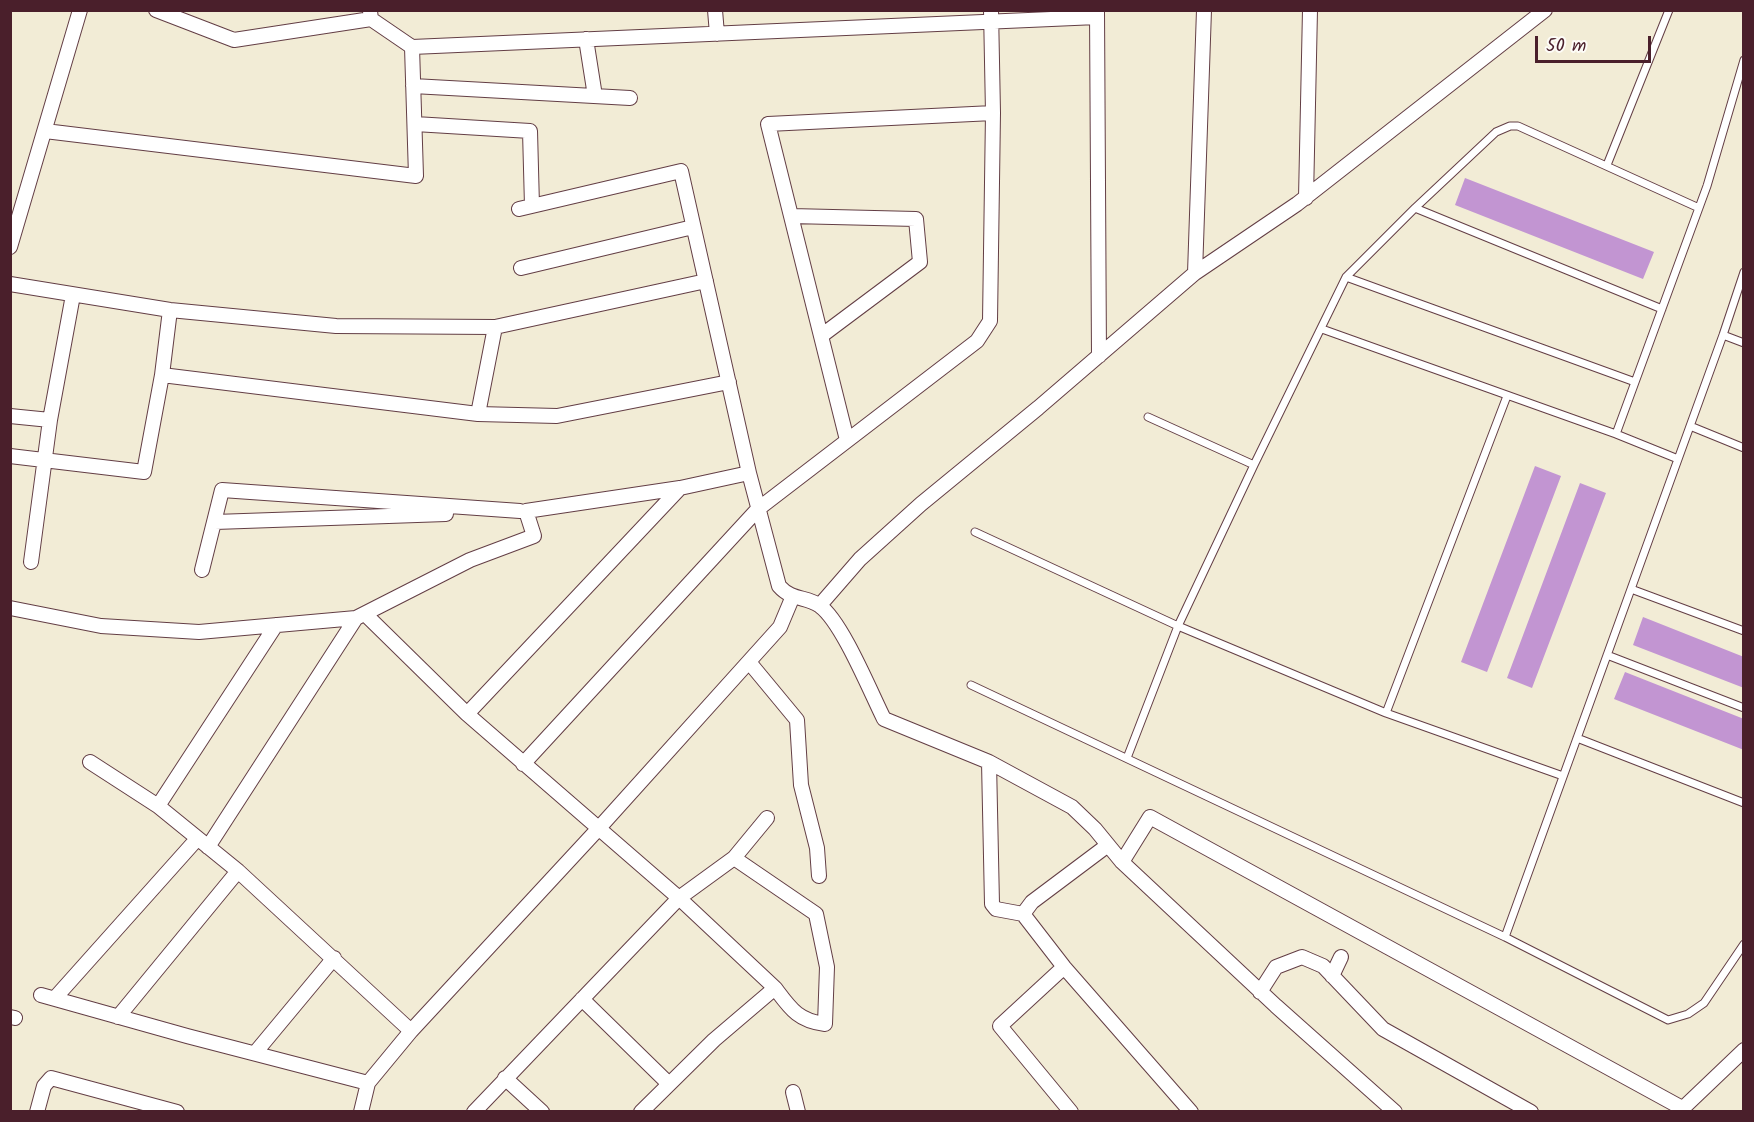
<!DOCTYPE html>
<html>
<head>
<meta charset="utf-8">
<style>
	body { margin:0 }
	#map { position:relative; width:1754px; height:1122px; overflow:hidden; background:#f2ecd6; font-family:Kalam,sans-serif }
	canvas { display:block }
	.frame { position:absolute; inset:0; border:12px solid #4a1f2b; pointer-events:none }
	.scale { position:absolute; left:1535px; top:36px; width:116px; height:27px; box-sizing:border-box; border:3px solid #4a1f2b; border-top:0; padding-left:8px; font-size:18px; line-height:21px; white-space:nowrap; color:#4a1f2b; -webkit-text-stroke:4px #fdfcf7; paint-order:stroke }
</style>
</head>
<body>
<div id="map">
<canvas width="1754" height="1122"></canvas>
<div class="frame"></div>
<div class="scale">50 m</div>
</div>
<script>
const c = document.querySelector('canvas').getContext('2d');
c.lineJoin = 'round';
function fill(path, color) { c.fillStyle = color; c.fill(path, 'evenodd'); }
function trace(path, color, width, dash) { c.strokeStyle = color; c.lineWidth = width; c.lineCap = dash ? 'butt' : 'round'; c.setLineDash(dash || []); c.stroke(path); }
fill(new Path2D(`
	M1465 178 1654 252 1643 279 1455 205Z
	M1535 466 1561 476 1487 672 1461 662Z
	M1580 483 1606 493 1532 688 1507 678Z
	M1643 617 1744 657V688L1633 645Z
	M1625 672 1744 719V750L1614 699Z`), '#c295d2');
const lane = new Path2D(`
	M1607 165 1669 10
	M1346 277 1635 382
	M1662 309 1415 208 1496 132 1510 126H1518L1699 208
	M1322 329 1616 434 1678 459
	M1723 335 1744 343
	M1148 417 1254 465
	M1690 426 1744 448
	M1616 434 1707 186 1744 60
	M975 532 1178 626 1386 713 1563 776
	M1631 589 1744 631
	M1607 655 1744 708
	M971 685 1505 937 1723 335 1744 272
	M1386 713 1507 396
	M1577 738 1744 803
	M1127 758 1178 626 1254 465 1346 277 1415 208
	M1505 937 1668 1020 1688 1014 1704 1003 1744 944`);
const street = new Path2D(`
	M156 10 234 40 371 19
	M715 10 717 34
	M1097 10 1099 356
	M370 11 371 19 412 47
	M586 39 595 96
	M413 86 630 98
	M415 124 530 131 532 206
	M45 131 416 176 412 47 1097 17
	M1306 198 1310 10
	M519 209 681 171 749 473 779 586C792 601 807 596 820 606 842 622 870 691 884 719L989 762 1072 807 1095 829 1122 862 1276 1006 1395 1112
	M791 216 916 219 920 262 821 336
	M10 247 80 10
	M521 268 693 227
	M1195 273 1204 10
	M10 284 170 310 336 326 495 327
	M162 375 478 414 557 416 729 382
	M478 414 495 327 706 281
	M10 416 50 420
	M847 440 768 124 993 113
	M10 456 144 472 162 375 170 310
	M215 522 446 514
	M31 562 50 420 73 295
	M202 570 222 490 520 511
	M820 605 860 559 921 504 1038 408 1195 273 1297 204 1545 10
	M10 608 101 626 199 632 356 618 470 560 534 536 526 511 680 488 749 473
	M365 614 467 714 679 898 775 988 714 1040 641 1112
	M749 662 797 720 801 785 817 848 819 876
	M467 714 680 488
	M90 762 158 806 238 871 411 1031
	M989 762 992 904 996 909 1023 914 1064 967 1191 1112
	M523 764 758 509 977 341 990 321 993 113 991 10
	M158 806 276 625
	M208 847 356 618
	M734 858 816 914 827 967 825 1024C798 1021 790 1008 775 988
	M1122 862 1150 817 1682 1108
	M1023 914 1032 902 1108 845
	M1064 967 1000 1026 1071 1112
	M1332 976 1341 957
	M1260 992 1276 967 1302 957 1323 966 1383 1029 1531 1112
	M41 995 187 1036 368 1083
	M55 998 197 839
	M582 999 669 1084
	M10 1017 15 1018
	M118 1017 238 871
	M255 1053 334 958
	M505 1078 542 1112
	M793 1092 798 1112
	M37 1112 44 1086 51 1078 177 1112
	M361 1112 368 1083 411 1031 599 828 780 627 793 596
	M474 1112 679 898 734 858 767 818
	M1679 1112 1744 1050`);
trace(lane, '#633e45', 9);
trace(street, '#633e45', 16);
trace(lane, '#fff', 7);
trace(street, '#fff', 14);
</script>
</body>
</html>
